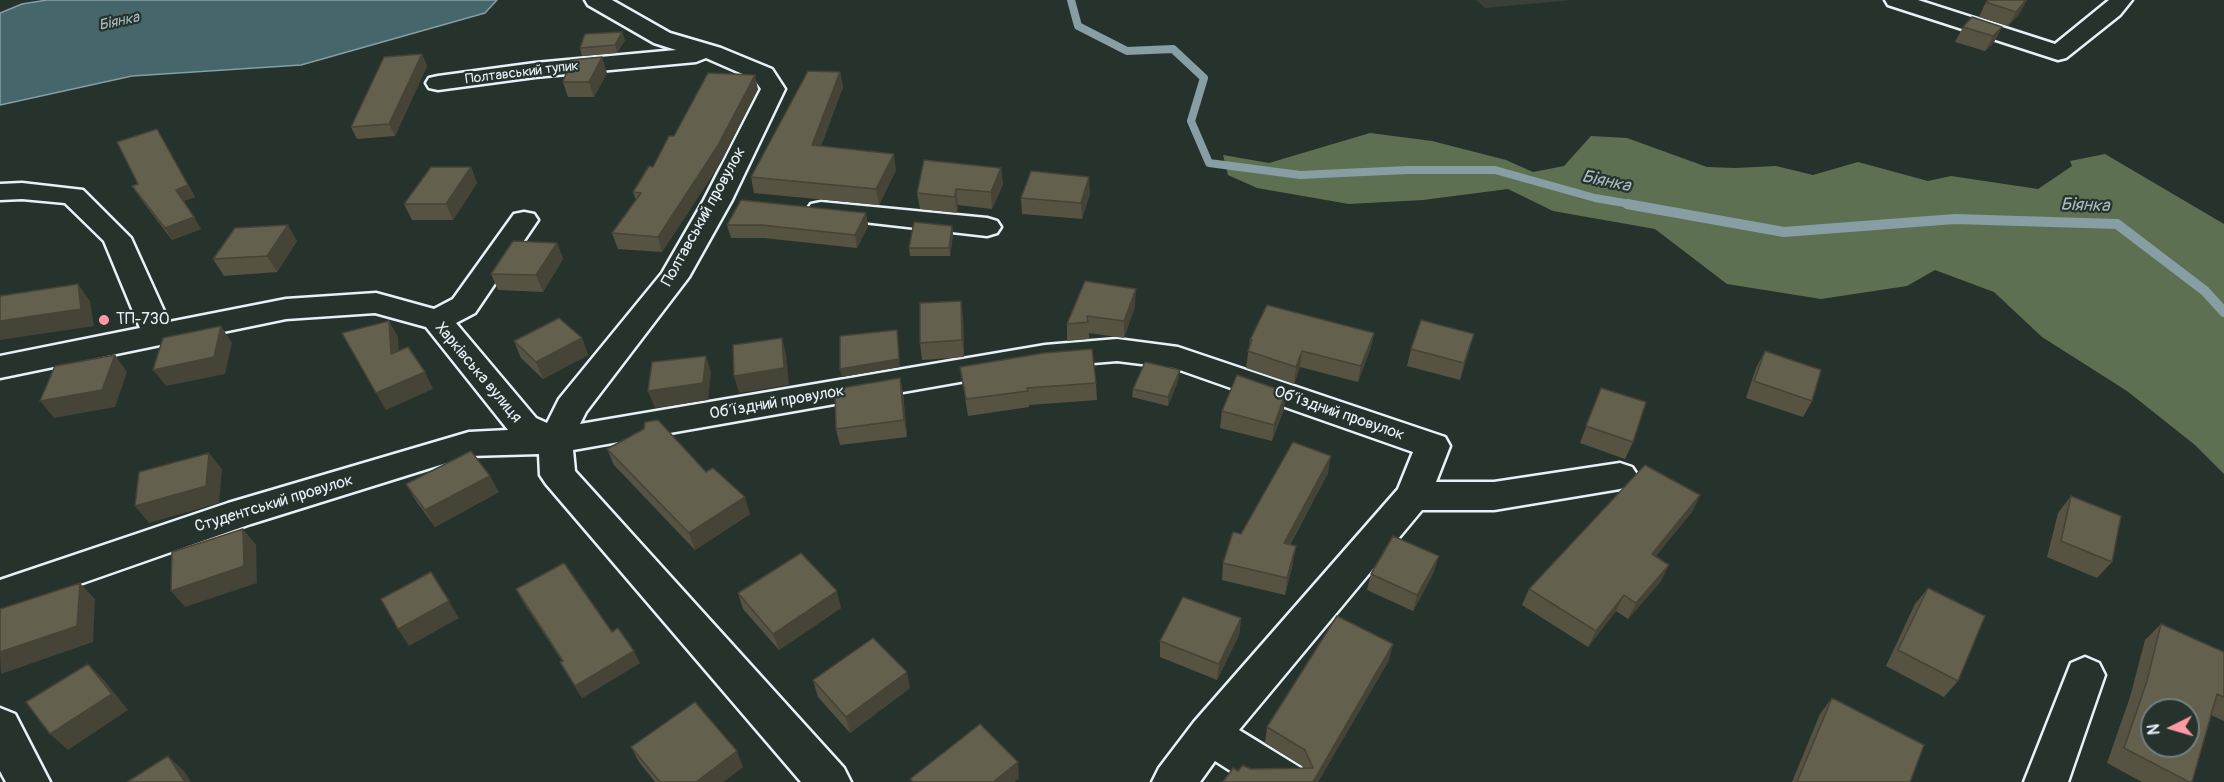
<!DOCTYPE html>
<html>
<head>
<meta charset="utf-8">
<style>
	body { margin:0 }
	#map { position:relative; width:2224px; height:782px; overflow:hidden; background:#26332d; font-family:Pangolin,sans-serif }
	canvas { display:block }
	.north { position:absolute; left:2140px; top:698px; width:60px; height:60px; box-sizing:border-box; background:#26332d; border:2px solid #747f7e; border-radius:50%; rotate:265deg; font-size:16px; font-weight:700; line-height:24px; text-align:center; color:#e8f1f8 }
	.north::after { content:''; display:block; margin:auto; width:21px; height:27px; background:#ff9aa2; clip-path:polygon(50% 0,100% 100%,50% 72%,0 100%) }
</style>
</head>
<body>
<div id="map">
<canvas width="2224" height="782"></canvas>
<div class="north">N</div>
</div>
<script>
const c = document.querySelector('canvas').getContext('2d');
c.lineJoin = 'round';
function fill(path, color) { c.fillStyle = color; c.fill(path, 'evenodd'); }
function trace(path, color, width, dash) { c.strokeStyle = color; c.lineWidth = width; c.lineCap = dash ? 'butt' : 'round'; c.setLineDash(dash || []); c.stroke(path); }
function drawText(font, color, halo, rows, align = 'center') {
  c.font = font + ' Pangolin,sans-serif'; c.lineWidth = 4.5; c.setLineDash([]); c.textBaseline = 'middle'; c.strokeStyle = halo; c.fillStyle = color; for (const [text, x, y, turn = 0] of rows) {
    c.save(); c.translate(x, y); c.rotate((+turn || 0) * Math.PI / 180); c.textAlign = isNaN(turn) ? turn : align; if (halo) c.strokeText(text, 0, 0); c.fillText(text, 0, 0); c.restore();
  }
}
fill(new Path2D(`
	M1476 0H1572L1485 8Z`), '#394037');
fill(new Path2D(`
	M1370 133 1432 141 1506 160 1533 172 1564 166 1591 136 1627 138 1707 167 1735 168 1776 166 1813 175 1858 162 1928 181 1951 176 2038 189 2072 166 2070 161 2105 154 2224 224V474L2195 445 2127 391 2042 337 1994 292 1935 270 1907 286 1821 299 1727 284 1655 229 1553 211 1508 189 1423 200 1349 204 1257 188 1228 175 1223 155 1269 163Z`), '#5e7052');
const water = new Path2D(`
	M47 0H497L485 13 301 65 132 76 0 105V13L22 4Z`);
fill(water, '#45676c');
trace(water, '#869ea4', 1.5);
trace(new Path2D(`
	M1071 0 1078 26 1127 51 1173 49 1204 78 1191 121 1209 163 1300 175 1407 170H1495L1595 198 1636 205`), '#869ea4', 8);
trace(new Path2D(`
	M1627 204 1784 232 1955 219 2117 224 2205 291 2224 312`), '#869ea4', 10);
const minor = new Path2D(`
	M585 0H612L670 33 721 48 772 69 785 89 732 200 689 277 586 412 580 424 1045 345 1117 339 1178 347 1445 437 1450 446 1436 482H1494L1620 463 1632 467 1638 476 1632 485 1620 489 1494 510H1422L1239 730 1301 768 1308 782H1248L1215 761 1200 782H1152L1159 768 1194 722 1398 489 1413 452 1174 368 1117 361 1045 367 573 450 575 471 844 768 851 782H801L546 484 540 475 539 454 469 456 251 524 0 612V580L228 503 469 432 508 430 426 327 375 313 286 319 0 378V356L140 328 104 241 65 203 22 199 0 200V184L22 183 83 190 131 238 169 322 286 299 376 293 434 309 453 299 514 214 524 212 534 214 538 220 475 313 456 323 536 418 547 423 559 399 662 273 704 200 761 89 754 79 706 58 696 62 535 77 438 90 429 88 426 83 429 78 438 76 535 63 676 50 654 43 588 5Z
	M1885 0H1918L2055 44 2109 0H2132L2120 15 2066 58 2058 60 1888 5Z
	M821 202 987 218 997 221 1001 227 997 233 987 236 811 216 807 210 811 204Z
	M2085 657 2099 663 2105 675 2068 782H2024L2071 663Z
	M0 708 15 714 50 782H6L0 771Z`);
trace(minor, '#e8f1f8', 5);
fill(minor, '#26332d');
fill(new Path2D(`
	M2027 0 2019 14 2008 26 1979 17 1986 2Z
	M1963 27H2002L1994 42 1985 51 1955 42Z
	M622 32 625 40 617 53 582 56 580 48Z
	M422 54 427 66 395 136 357 139 351 127Z
	M840 72 843 87 821 146 896 170 879 205 754 193 751 177Z
	M607 73 594 97H568L563 82Z
	M758 89 721 162 662 252 618 249 612 233 636 200 633 192 653 167 674 136Z
	M157 129 195 197 183 201 201 229 172 240 140 198 132 186 138 184Z
	M471 167 477 183 453 220H412L404 204Z
	M1001 168 1003 184 992 209 958 205 957 213 920 209 917 193Z
	M1090 193 1082 219 1022 214 1021 198Z
	M866 213 868 226 857 248 764 238H731L727 225Z
	M952 226 953 235 950 256H910L909 248Z
	M297 241 277 272 224 276 213 259Z
	M557 243 563 259 543 292 498 290 491 274Z
	M1085 281 1135 306 1124 338 1089 333V339L1067 341V324Z
	M963 317 964 357 922 360 920 343Z
	M1374 333 1370 350 1358 382 1300 367 1294 384 1246 368 1250 340Z
	M582 338 588 355 543 379 521 358 514 341Z
	M1411 349 1469 351 1460 380 1407 366Z
	M1765 351 1812 401 1803 417 1746 398 1756 368Z
	M960 367 1096 383 1097 400 1029 405V407L968 416Z
	M900 378 903 394 907 437 840 445 836 429Z
	M1179 378 1168 406 1132 397 1133 389Z
	M1601 388 1633 442 1625 459 1580 443Z
	M1284 409 1272 441 1220 428 1222 411Z
	M607 449 706 472 750 514 695 550 614 465Z
	M1328 473 1290 545 1293 563 1285 595 1222 580 1223 563 1241 534Z
	M406 484 499 492 435 527 416 501Z
	M1700 495 1692 512 1655 556 1661 581 1628 619 1616 611 1588 647 1522 605 1529 589Z
	M2071 496 2112 562 2097 578 2047 557 2058 513Z
	M1434 572 1413 611 1367 590 1371 574Z
	M1928 588 1958 681 1944 697 1886 666 1915 604Z
	M516 589 612 632 640 663 582 698 560 662 562 661 523 602Z
	M738 593 841 608 779 650 743 609Z
	M1241 618 1239 635 1217 680 1160 657V641Z
	M2161 624 2224 652V721L2211 715 2192 782H2142L2107 763 2130 697 2145 640Z
	M1389 660 1318 782H1223L1238 771 1250 769 1303 768 1302 766 1265 743 1267 727Z
	M813 680 910 688 850 733 818 697Z
	M1832 698 1910 782H1792L1820 714Z
	M631 747 743 767 723 782H655L639 762Z`), '#565343');
fill(new Path2D(`
	M2027 0 2019 14 2008 26 2016 12Z
	M2002 27 1994 42 1985 51 1993 36Z
	M622 32 625 40 617 53 615 45Z
	M422 54 427 66 395 136 389 124Z
	M602 57 607 73 594 97 589 82Z
	M840 72 843 87 815 161 812 145Z
	M755 75 758 89 721 162 662 252 658 237Z
	M157 129 164 141 195 197 183 201 176 190Z
	M894 154 896 170 879 205 876 189Z
	M471 167 477 183 453 220 446 204Z
	M1001 168 1003 184 992 209 991 192Z
	M1089 177 1090 193 1082 219 1081 203Z
	M956 189 958 205 957 213 955 197Z
	M866 213 868 226 857 248 855 235Z
	M194 217 201 229 172 240 165 228Z
	M288 225 297 241 277 272 267 256Z
	M952 226 953 235 950 256 949 248Z
	M557 243 563 259 543 292 536 275Z
	M78 284 90 301 94 326 0 340V321Z
	M1136 289 1135 306 1124 338V321Z
	M961 301 963 317 964 357 962 340Z
	M389 321 398 337 400 371 391 354Z
	M221 326 232 343 225 374 166 386 153 370Z
	M897 330 900 367 842 377 840 369Z
	M1374 333 1370 350 1358 382 1361 366Z
	M1474 334 1469 351 1460 380 1464 363Z
	M582 338 588 355 543 379 536 362Z
	M782 338 786 354 789 385 739 393 734 376Z
	M1302 351 1300 367 1294 384 1296 367Z
	M115 355 127 372 115 407 54 418 40 401Z
	M706 356 711 372 708 400 655 408 648 391Z
	M1180 370 1179 378 1168 406V397Z
	M425 372 433 389 386 410 376 393Z
	M900 378 903 394 907 437 904 420Z
	M1286 392 1284 409 1272 441 1274 425Z
	M209 453 222 469 219 503 149 523 135 506Z
	M1331 456 1328 473 1281 560 1284 543Z
	M490 476 499 492 435 527 425 510Z
	M1700 495 1692 512 1644 571 1652 554Z
	M745 497 750 514 695 550 689 533Z
	M243 529 256 545 257 583 185 607 171 591Z
	M1296 546 1293 563 1285 595 1287 578Z
	M1439 556 1434 572 1413 611 1417 595Z
	M1669 565 1661 581 1628 619 1636 603Z
	M431 572 459 618 409 646 398 629Z
	M80 583 95 599 93 642 1 674 0 652Z
	M837 591 841 608 779 650 773 634Z
	M1624 595 1616 611 1588 647 1596 631Z
	M1241 618 1239 635 1217 680 1219 664Z
	M1393 644 1389 660 1318 782H1313Z
	M634 651 640 663 582 698 575 686Z
	M88 664 104 680 128 710 68 750 50 734Z
	M907 672 910 688 850 733 846 717Z
	M737 751 743 767 723 782H696Z
	M168 756 184 771 191 782H185Z
	M1018 762 1019 778 1014 782H993Z`), '#464337');
const building = new Path2D(`
	M1989 0H2026L2016 12 1986 2Z
	M1972 17 2002 27 1993 36 1963 27Z
	M622 32 615 45 580 48 585 34Z
	M422 54 389 124 351 127 384 57Z
	M602 57 589 82H563L571 60Z
	M808 71 840 72 812 145 894 154 876 189 751 177Z
	M708 73 755 75 717 147 658 237 612 233 641 193 633 192 649 166 653 167 669 136H674Z
	M157 129 188 185 176 190 194 217 165 228 132 186 138 184 117 142Z
	M924 160 1001 168 991 192 956 189 955 197 917 193Z
	M431 167H471L446 204H404Z
	M1031 171 1089 177 1081 203 1021 198Z
	M741 200 866 213 855 235 761 225H727Z
	M914 222 952 226 949 248H909Z
	M288 225 267 256 213 259 235 228Z
	M513 241 557 243 536 275 491 274Z
	M1085 281 1136 289 1124 321 1087 316 1088 322 1067 324Z
	M78 284 81 309 0 321V296Z
	M961 301 962 340 920 343V303Z
	M1267 305 1374 333 1361 366 1302 351 1296 367 1248 351 1252 340H1250Z
	M559 318 582 338 536 362 514 341Z
	M1421 320 1474 334 1464 363 1411 349Z
	M389 321 391 354 408 347 425 372 376 393 342 333Z
	M221 326 214 357 153 370 163 338Z
	M897 330 899 359 840 369V336Z
	M782 338 784 368 734 376 733 345Z
	M1092 349 1096 383 1027 388 1028 391 966 399 960 367 1044 353Z
	M1765 351 1821 370 1812 401 1754 381Z
	M115 355 102 390 40 401 55 366Z
	M706 356 703 383 648 391 652 362Z
	M1145 362 1180 370 1168 397 1133 389Z
	M1237 375 1286 392 1274 425 1222 411Z
	M900 378 904 420 836 429 835 389Z
	M1601 388 1646 402 1633 442 1586 426Z
	M658 420 706 472 713 468 745 497 689 533 607 449 644 429 645 422Z
	M1293 442 1331 456 1284 543 1296 546 1287 578 1223 563 1233 532 1241 534Z
	M471 451 490 476 425 510 406 484Z
	M209 453 206 486 135 506 139 472Z
	M1645 465 1700 495 1652 554 1669 565 1636 603 1624 595 1596 631 1529 589Z
	M2071 496 2121 516 2112 562 2061 541Z
	M243 529 244 566 171 591 172 552Z
	M1393 536 1439 556 1417 595 1371 574Z
	M801 553 837 591 773 634 738 593Z
	M564 563 612 632 618 628 634 651 575 686 560 662 563 661 516 589Z
	M431 572 449 601 398 629 381 599Z
	M80 583 77 626 0 652V609Z
	M1928 588 1985 616 1958 681 1898 650Z
	M1183 597 1241 618 1219 664 1160 641Z
	M1337 616 1393 644 1313 782H1223L1233 768 1238 771 1243 765 1250 769 1313 768 1305 750 1267 727Z
	M2161 624 2224 652V697L2217 694 2192 782H2189L2124 748 2147 681ZM2152 710H2188V746H2152Z
	M873 638 907 672 846 717 813 680Z
	M88 664 112 694 50 734 26 702Z
	M1832 698 1924 745 1910 782H1797Z
	M695 702 737 751 696 782H660L631 747Z
	M980 724 1018 762 993 782H913L910 779Z
	M168 756 185 782H127Z`);
fill(building, '#64604e');
trace(building, '#464337', 1.5);
for (const [x, y, r, color] of [
	[104,320,6,"#ff9aa2"]
]) { const dot = new Path2D(); dot.arc(x, y, r, 0, 2 * Math.PI); c.fillStyle = color; c.fill(dot); trace(dot, '#26332d', 2); }
drawText('14px', '#e8f1f8', '#26332d', [
	["Полтавський тупик",522,73,-7]
]);
drawText('italic 15px', '#a7bac0', '#26332d', [
	["Біянка",119,22,-12]
]);
drawText('16px', '#e8f1f8', '#26332d', [
	["Полтавський провулок",704,217,-61],
	["Харківська вулиця",478,373,50],
	["Обʼїздний провулок",777,403,-10],
	["Обʼїздний провулок",1339,414,19],
	["Студентський провулок",274,504,-17]
]);
drawText('16px', '#e8f1f8', '#26332d', [
	["ТП-730",116,320]
], 'left');
drawText('italic 18px', '#a7bac0', '#26332d', [
	["Біянка",1606,182,12],
	["Біянка",2085,206,2]
]);
</script>
</body>
</html>
